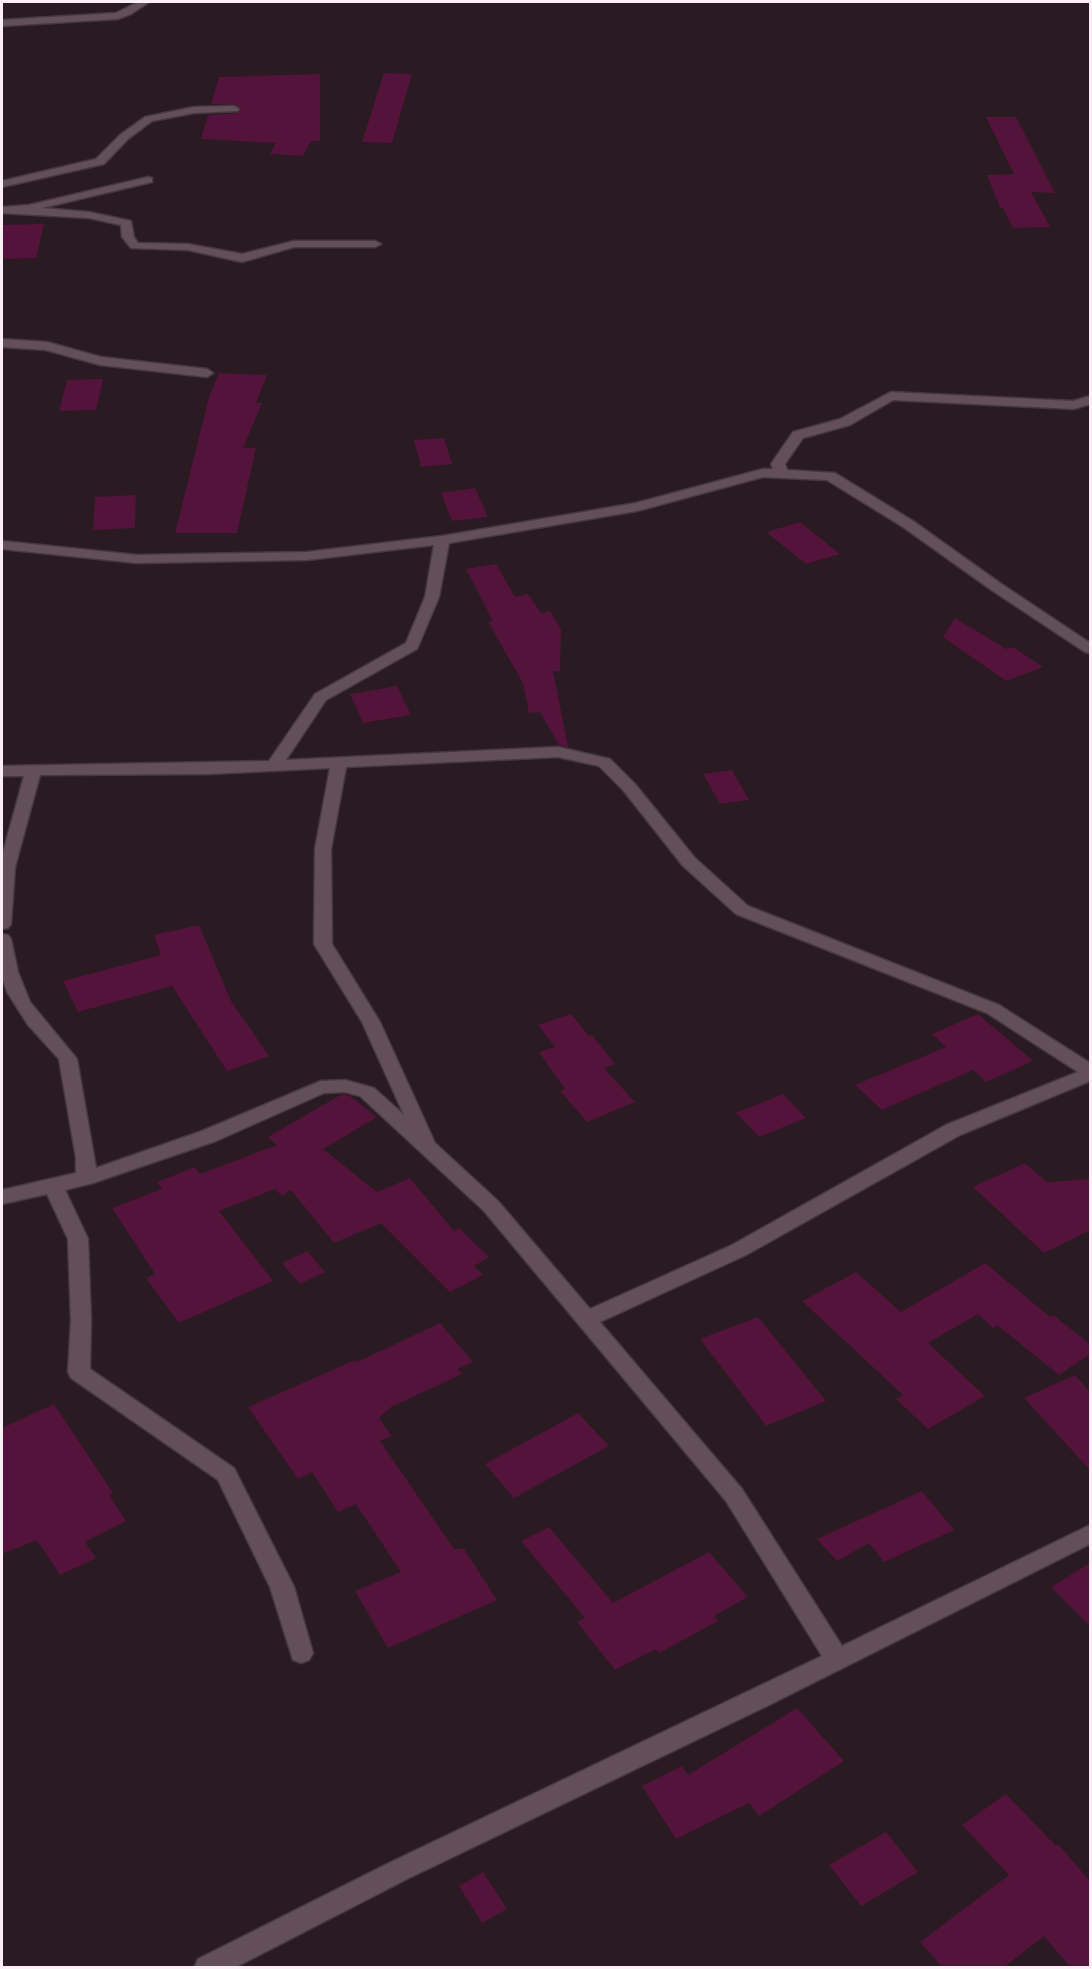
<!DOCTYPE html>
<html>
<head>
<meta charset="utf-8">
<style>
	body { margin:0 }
	#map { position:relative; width:1092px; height:1969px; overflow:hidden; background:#2a1a22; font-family:"Public Sans",sans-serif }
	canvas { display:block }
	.frame { position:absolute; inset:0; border:3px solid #fbeff5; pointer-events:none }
</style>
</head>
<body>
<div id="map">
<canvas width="1092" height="1969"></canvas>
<div class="frame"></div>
</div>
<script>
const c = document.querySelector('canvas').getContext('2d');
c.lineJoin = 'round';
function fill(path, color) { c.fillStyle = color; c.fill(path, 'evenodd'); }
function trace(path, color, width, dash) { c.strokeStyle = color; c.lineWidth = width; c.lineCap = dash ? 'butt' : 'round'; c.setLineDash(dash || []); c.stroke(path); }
fill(new Path2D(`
	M384 73 412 74 392 143 362 142Z
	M320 74V141H311L303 156 270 154 276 143 201 139 208 115 238 113 241 110 234 104H211L219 77Z
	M986 117H1016L1055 193 1031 192 1050 227 1013 228 1003 208H1000L987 175 1014 174Z
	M44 224 36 258 2 259V225Z
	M219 373 267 375 256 403H262L243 448H256L237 533H175L209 397Z
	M103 379 96 410 59 411 67 380Z
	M444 438 452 464 421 467 414 440Z
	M475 488 488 517 452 521 441 493Z
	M136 495 135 528 93 530 95 497Z
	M800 522 840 554 806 564 766 532Z
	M496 564 515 597 528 594 541 613 550 611 561 629 560 671H553L568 747 559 745 540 712 529 713 523 683 488 622 493 621 466 569Z
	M955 618 1006 649 1013 647 1043 667 1006 681 943 637Z
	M397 686 411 715 363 723 350 694Z
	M732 770 749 800 720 804 703 774Z
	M199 925 231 1001 269 1056 227 1071 172 986 78 1012 63 981 161 955 154 935Z
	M571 1014 589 1036 592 1035 615 1064 604 1068 635 1102 587 1122 560 1091 565 1089 539 1052 555 1047 538 1025Z
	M978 1014 1033 1061 986 1082 973 1070 882 1110 855 1085 946 1047 932 1034Z
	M342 1094 350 1096 377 1117 323 1149 377 1192 410 1178 454 1231 459 1228 489 1257 474 1266 483 1275 450 1292 381 1223 334 1243 291 1190 282 1196 275 1189 219 1211 273 1281 179 1323 146 1278 155 1274 112 1208 162 1189 157 1182 195 1167 200 1174 277 1145 268 1137Z
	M783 1094 806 1118 759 1137 736 1113Z
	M1025 1163 1047 1182 1090 1179V1230L1044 1253 973 1187Z
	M307 1251 325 1272 300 1284 282 1263Z
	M985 1263 1050 1317 1053 1315 1090 1344V1354L1059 1375 997 1325 993 1328 978 1314 928 1343 985 1396 928 1429 896 1399 903 1395 802 1301 856 1272 901 1312Z
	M758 1317 826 1401 766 1426 700 1339Z
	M440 1323 473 1362 458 1369 462 1374 391 1407 379 1418 391 1436 380 1441 454 1549H464L497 1600 388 1648 355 1591 401 1572 356 1504 338 1512 312 1472 298 1479 248 1407 355 1360 357 1362Z
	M1075 1375 1090 1392V1470L1024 1398Z
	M54 1404 113 1493 109 1495 126 1521 85 1542 96 1558 60 1575 37 1540 2 1554V1428Z
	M578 1413 609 1446 514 1498 485 1464Z
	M922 1491 954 1530 884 1562 869 1543 837 1561 817 1539Z
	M549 1527 613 1603 709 1552 748 1597 714 1616 718 1621 659 1653 656 1649 615 1670 577 1622 585 1618 521 1541Z
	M1090 1563V1626L1051 1587Z
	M797 1708 844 1761 759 1816 749 1803 676 1839 642 1786 682 1766 688 1775Z
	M1006 1794 1056 1846 1058 1844 1090 1881V1968H1071L1044 1936 1003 1968H943L920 1942 1009 1875 962 1825Z
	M886 1832 918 1872 861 1906 829 1865Z
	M483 1872 507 1909 482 1923 459 1886Z`), '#54133a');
const street = new Path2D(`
	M138 2H149L131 14 118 19 2 26V20L116 13Z
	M234 106 239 109 238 111 194 113 152 121 128 139 104 164 2 187V181L96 159 120 135 145 117 194 107Z
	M148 177 152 178V182L42 208 89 212 131 221 134 237 138 243 188 244 242 254 294 241H375L381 244 375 247H294L242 262 188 250 131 248 122 237 121 225 89 218 2 213V207L29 205Z
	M2 339 47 342 101 357 207 369 213 373 207 377 100 365 46 350 2 347Z
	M891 392 1073 401 1090 396V404L1074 409 893 400 850 425 803 438 785 464 787 470 835 473 913 521 1000 583 1090 643V653L1085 652 990 589 903 527 827 480 763 477 637 511 449 543 439 597 417 649 326 700 286 760 558 747 610 759 635 784 695 858 748 906 999 1005 1090 1063V1081L960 1135 746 1255 600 1322 742 1489 842 1646 1090 1525V1544L769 1705 407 1879 234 1968H194L198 1959 389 1863 822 1656 726 1501 484 1211 360 1096 345 1092 324 1093 216 1141 93 1183 65 1190 88 1239 91 1320 90 1369 234 1468 294 1587 313 1653 309 1660 301 1663 293 1660 270 1587 218 1480 71 1378 68 1372 71 1320 68 1239 47 1194 2 1204V1190L76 1173V1158L59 1059 28 1025 7 992 2 977V934L8 935 11 939 18 972 30 1002 77 1059 96 1168 202 1131 321 1081 345 1080 374 1088 404 1115 362 1022 314 944 315 849 330 768 209 774 40 775 15 867 11 924 8 928 2 929V856L24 776H2V766L269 761 315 694 406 643 425 597 434 545 307 560 137 563 2 549V541L137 555 307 552 442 536 636 503 763 469H773L771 464 793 432 840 419ZM558 757 599 766 623 790 683 866 736 914 987 1013 1078 1072 946 1125 732 1245 590 1309 498 1201 435 1143 380 1022 332 944 331 849 346 767Z`);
trace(street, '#45383f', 3);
fill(street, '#624f58');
</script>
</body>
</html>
